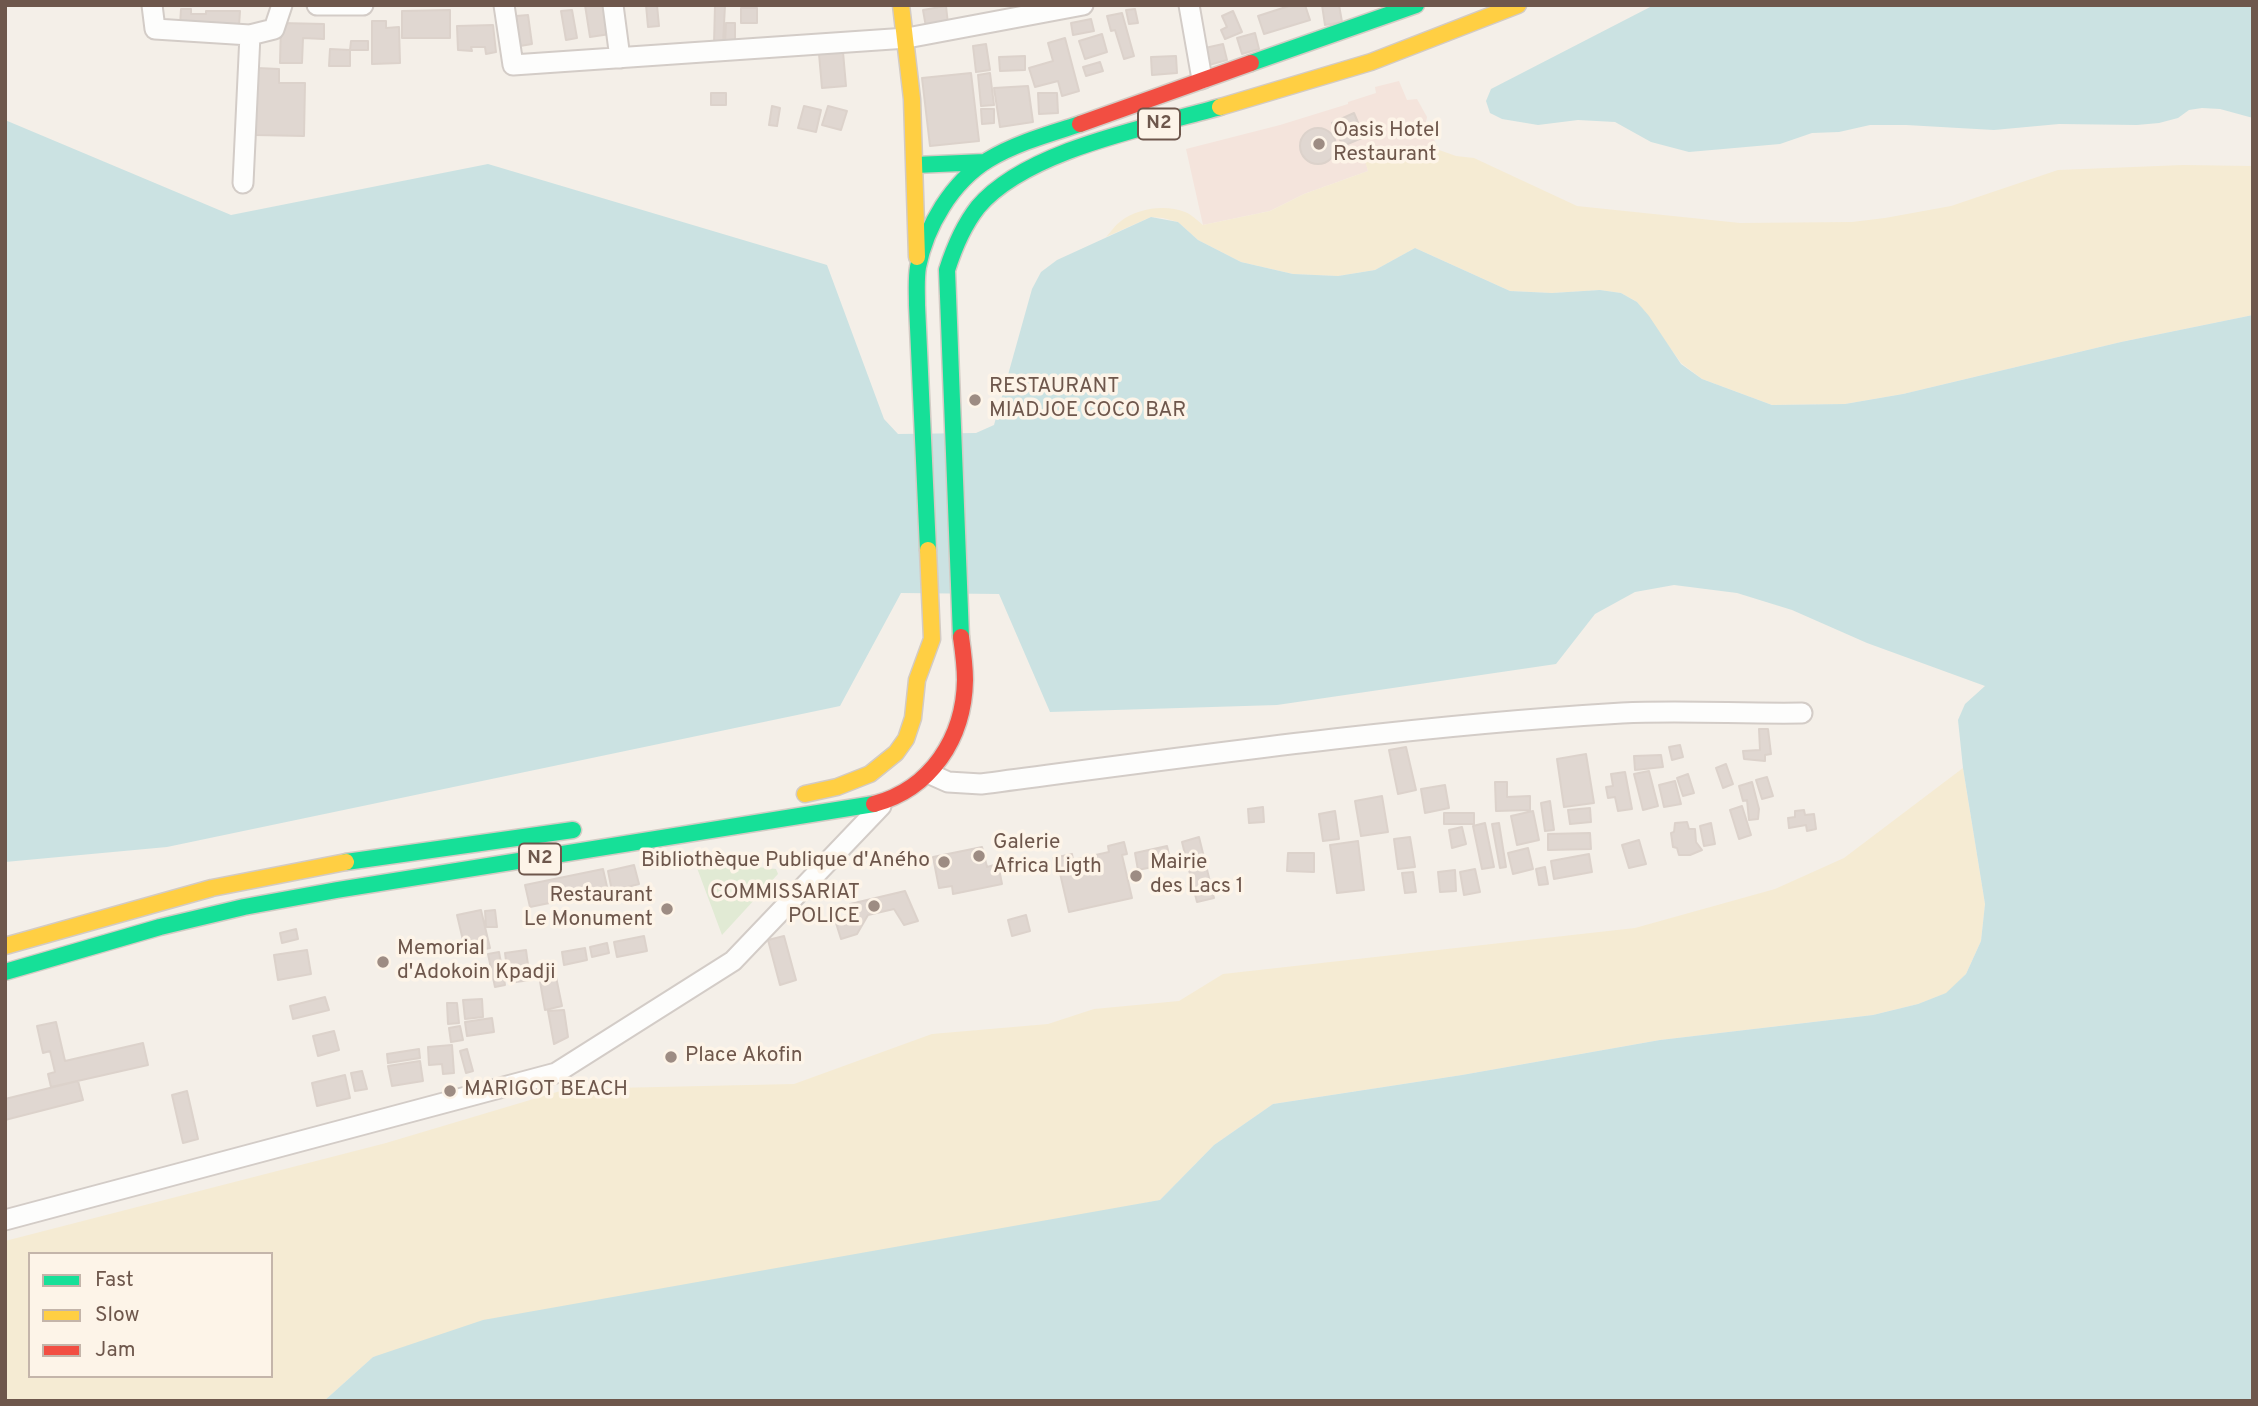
<!DOCTYPE html>
<html>
<head>
<meta charset="utf-8">
<style>
	body { margin:0 }
	#map { position:relative; width:2258px; height:1406px; overflow:hidden; background:#f4efe8; font-family:Overpass,sans-serif }
	canvas { display:block }
	.frame { position:absolute; inset:0; border:7px solid #6e574c; pointer-events:none }
	.legend { position:absolute; left:28px; top:1252px; width:245px; height:126px; box-sizing:border-box; background:#fdf4e8; border:2px solid #c4b5aa; margin:0; padding:9px 12px; list-style:none; font-size:21px; color:#6e574c }
	.legend li { display:flex; align-items:center; gap:14px; height:35px }
	.legend b { width:35px; border:2px solid #c4b5aa }
</style>
</head>
<body>
<div id="map">
<canvas width="2258" height="1406"></canvas>
<div class="frame"></div>
<ul class="legend">
<li><b style="height:9px;background:#16e098"></b>Fast</li>
<li><b style="height:9px;background:#ffcf43"></b>Slow</li>
<li><b style="height:9px;background:#f24e42"></b>Jam</li>
</ul>
</div>
<script>
const c = document.querySelector('canvas').getContext('2d');
c.lineJoin = 'round';
function fill(path, color) { c.fillStyle = color; c.fill(path, 'evenodd'); }
function trace(path, color, width, dash) { c.strokeStyle = color; c.lineWidth = width; c.lineCap = dash ? 'butt' : 'round'; c.setLineDash(dash || []); c.stroke(path); }
function drawText(font, color, halo, rows, align = 'center') {
  c.font = font + ' Overpass,sans-serif'; c.lineWidth = 7; c.setLineDash([]); c.textBaseline = 'middle'; c.strokeStyle = halo; c.fillStyle = color; for (const [text, x, y, turn = 0] of rows) {
    c.save(); c.translate(x, y); c.rotate((+turn || 0) * Math.PI / 180); c.textAlign = isNaN(turn) ? turn : align; if (halo) c.strokeText(text, 0, 0); c.fillText(text, 0, 0); c.restore();
  }
}
fill(new Path2D(`
	M1399 81 1407 100 1417 99 1427 117 1426 122 1439 150 1393 164 1387 147 1364 154 1368 171 1304 194 1270 211 1203 225 1186 149 1280 125 1348 104V102L1376 93 1375 87Z`), '#f4e4dc');
fill(new Path2D(`
	M694 860 776 869 778 874 722 935Z`), '#e1ead4');
fill(new Path2D(`
	M1387 147 1393 163 1439 150 1456 156 1474 158 1577 206 1740 223 1852 222 1885 218 1951 206 2058 170 2183 165 2253 166V315L2121 342 1903 394 1845 404 1772 405 1702 379 1681 363 1637 302 1621 293 1600 290 1552 293 1510 291 1415 248 1375 270 1338 276 1293 274 1241 262 1198 240 1178 222 1163 218 1151 217 1106 237C1111 232 1115 225 1121 221 1137 208 1166 204 1185 212 1191 214 1198 221 1203 225L1270 211 1304 194 1368 171 1363 155Z
	M1963 768 1985 904 1981 941 1966 974 1947 993 1918 1004 1873 1015 1660 1040 1462 1075 1273 1104 1214 1145 1160 1200 373 1357 324 1401H5V1241L386 1143 567 1089 794 1084 932 1034 1048 1024 1094 1009 1179 1001 1223 974 1635 928 1775 889 1844 858ZM30 1254H271V1376H30Z`), '#f5ebd3');
fill(new Path2D(`
	M1654 5H2253V118L2220 109 2202 108 2189 110 2178 118 2159 123 2137 125 2059 124 1994 130 1906 125H1870L1839 132 1812 133 1780 144 1689 152 1651 142 1615 122 1578 120 1538 125 1502 119 1490 113 1486 101 1491 89Z
	M5 120 231 215 488 164 827 265 884 419 898 434 976 433 994 425 1032 289 1041 272 1057 260 1151 217 1178 222 1198 240 1241 262 1293 274 1338 276 1375 270 1415 248 1510 291 1552 293 1600 290 1621 293 1637 302 1649 316 1681 364 1702 379 1772 405 1845 404 1903 394 2121 342 2253 315V1401H324L373 1357 483 1320 1160 1200 1214 1145 1273 1104 1462 1075 1660 1040 1873 1015 1918 1004 1946 993 1966 974 1981 941 1985 904 1963 768 1958 720 1965 704 1985 686 1867 643 1792 610 1737 593 1674 585 1635 592 1595 614 1556 664 1277 705 1050 712 999 594 901 593 840 706 167 847 5 862Z`), '#cbe2e2');
const building = new Path2D(`
	M585 5H606L610 34 590 37Z
	M646 5H657L659 26 648 27Z
	M715 5H725L723 44H714Z
	M1292 5H1305L1310 20 1264 34 1258 16Z
	M1322 5H1339L1342 22 1325 25Z
	M946 6 948 24 926 27 923 10Z
	M741 8H757V23H741Z
	M181 9H191V14H206V11H240L239 26 180 25Z
	M1135 9 1138 23 1129 24 1126 10Z
	M450 10V38H402V11Z
	M572 10 577 38 566 40 561 11Z
	M1233 11 1242 32 1225 39 1221 30 1227 27 1222 16Z
	M1122 13 1134 56 1124 59 1115 30 1111 31 1107 16Z
	M528 15 532 44 520 46 516 16Z
	M1091 19 1094 31 1073 35 1071 23Z
	M372 21H386V28L399 27 400 63 372 64Z
	M281 23 324 24V39L303 38 302 63H280Z
	M726 23H735V43H725Z
	M493 25 496 52 486 54 485 47H471L472 51 458 50 457 26Z
	M1255 33 1259 49 1242 54 1237 38Z
	M1102 34 1107 52 1085 59 1079 41Z
	M1065 38 1079 91 1062 96 1058 81 1035 87 1029 68 1053 61 1048 43Z
	M351 41H368V50H350Z
	M986 44 990 70 976 72 973 46Z
	M1223 44 1227 60 1209 65 1205 48Z
	M330 49 350 50V66H329Z
	M843 52 846 86 822 88 819 54Z
	M1025 56V70L1000 71 999 57Z
	M1176 56 1177 73 1152 75 1151 57Z
	M1100 62 1103 71 1086 76 1083 67Z
	M257 68 279 69V83H305L304 136 255 135Z
	M971 73 979 141 930 146 922 78Z
	M990 73 994 105 981 106 978 75Z
	M1028 86 1033 122 1000 127 994 88Z
	M711 93H726V105H711Z
	M1038 93H1057L1058 113 1039 114Z
	M772 106 780 108 777 126 769 125Z
	M804 106 821 110 816 132 798 128Z
	M828 106 847 111 841 130 822 125Z
	M981 109H994V123L982 124Z
	M1354 113 1364 137 1343 146 1332 123Z
	M1300 146a18 18 0 1 1 36 0a18 18 0 1 1-36 0Z
	M1759 729H1768L1771 754 1765 755V761L1744 759 1743 751 1760 750Z
	M1680 745 1683 757 1672 760 1669 747Z
	M1406 747 1416 790 1398 794 1389 750Z
	M1586 754 1594 803 1564 807 1557 759Z
	M1661 755 1663 767 1635 770 1634 756Z
	M1726 764 1733 784 1723 788 1716 768Z
	M1649 771 1658 806 1643 810 1634 774Z
	M1625 772 1632 809 1618 811 1615 797 1608 798 1606 787 1613 786 1611 774Z
	M1688 774 1694 793 1683 796 1677 778Z
	M1767 777 1773 796 1762 799 1756 780Z
	M1675 781 1681 804 1664 807 1659 785Z
	M1495 782H1507V797L1530 796V810L1496 811Z
	M1752 782 1759 809 1758 819 1749 820 1747 800 1743 801 1739 786Z
	M1445 785 1449 808 1425 813 1421 789Z
	M1382 796 1388 832 1361 836 1355 801Z
	M1550 801 1554 830 1545 831 1541 803Z
	M1742 806 1751 835 1739 839 1730 810Z
	M1263 807 1264 822 1249 823 1248 809Z
	M1590 808 1591 822 1570 824 1568 810Z
	M1804 810 1805 815 1814 814 1816 829 1807 831 1806 825 1789 828 1788 818 1795 817V811Z
	M1335 811 1339 839 1323 841 1319 814Z
	M1533 811 1539 840 1517 845 1511 816Z
	M1444 813H1474V824H1444Z
	M1687 822 1689 829H1695L1696 842 1702 850 1690 855H1679L1677 848 1673 847 1671 833 1674 832 1675 823Z
	M1485 823 1494 867 1482 869 1473 826Z
	M1499 823 1506 867 1500 868 1492 824Z
	M1711 823 1715 844 1704 846 1700 826Z
	M1462 827 1466 844 1452 848 1449 830Z
	M1590 833 1591 849 1548 850V834Z
	M1199 837 1214 898 1197 902 1182 842Z
	M1410 837 1415 867 1398 869 1394 839Z
	M1639 840 1646 864 1629 868 1622 845Z
	M1358 841 1364 890 1337 893 1330 845Z
	M1124 842 1127 854 1122 855 1132 898 1069 912 1059 869H1056L1053 858 1072 854 1073 860 1109 852 1108 846Z
	M1167 846 1171 863 1138 870 1135 853Z
	M982 847 987 867 998 864 1002 884 953 894 952 886 939 888 933 857Z
	M1528 848 1533 869 1513 874 1508 853Z
	M1288 853H1314V872L1287 871Z
	M1589 854 1592 872 1554 879 1551 861Z
	M634 865 639 884 612 891 608 871Z
	M1545 867 1548 884 1539 885 1536 869Z
	M603 869 608 891 530 907 525 885Z
	M1475 869 1480 892 1464 895 1460 872Z
	M1455 870 1456 891 1440 892 1438 872Z
	M1413 872 1416 892 1405 893 1402 873Z
	M905 891 918 921 904 925 894 909 868 915 857 934 841 939 836 923 850 920V904Z
	M481 910 490 948 466 953 457 915Z
	M495 910 497 927H486L485 911Z
	M1026 915 1030 931 1012 936 1008 920Z
	M296 929 298 939 282 943 280 933Z
	M644 936 647 951 617 957 614 942Z
	M784 936 796 980 780 985 768 940Z
	M607 943 609 953 592 957 590 947Z
	M585 948 587 960 564 965 562 952Z
	M307 950 311 974 278 980 274 955Z
	M526 950 530 980 509 983 505 953Z
	M499 952 505 985 495 987 488 954Z
	M554 967 562 1006 545 1010 538 970Z
	M325 997 329 1010 293 1019 290 1006Z
	M482 999 483 1017 465 1019 463 1000Z
	M447 1003H457L459 1023 448 1024Z
	M564 1010 568 1037 554 1044 548 1011Z
	M492 1018 494 1032 467 1036 465 1022Z
	M56 1022 65 1061 143 1043 148 1065 51 1087 48 1074 55 1072 50 1051 43 1053 37 1026Z
	M460 1026 463 1040 451 1042 449 1028Z
	M334 1031 339 1050 318 1056 313 1036Z
	M452 1045 454 1073 443 1074 442 1064 429 1065 428 1047Z
	M419 1049 420 1058 388 1063 387 1054Z
	M467 1049 473 1071 466 1073 460 1051Z
	M420 1061 423 1081 392 1086 388 1066Z
	M362 1071 367 1089 355 1091 351 1073Z
	M345 1075 350 1098 317 1106 312 1083Z
	M78 1081 83 1100 5 1120V1099Z
	M187 1091 198 1139 183 1143 172 1095Z`);
fill(building, '#e0d7d1');
trace(building, '#dcd2cb', 2);
const street = new Path2D(`
	M152 5 155 29 250 35 243 183
	M317 5H363
	M504 5 513 65 907 38 1083 5
	M613 5 620 58
	M1189 5 1202 79
	M250 35 274 29 282 5
	M930 774 948 782 981 784C1194 756 1407 726 1622 713 1682 710 1742 714 1802 713
	M5 1220 556 1073 733 961 881 806`);
const fast = new Path2D(`
	M1251 63 1416 5
	M915 165 985 162
	M928 550 917 305C917 292 916 279 918 267 926 226 952 182 988 160 1016 143 1049 134 1080 124
	M961 637 947 270C954 248 963 226 978 207 1026 150 1149 127 1220 107
	M346 862 573 830
	M5 972 160 927 244 907 337 890 874 804`);
const slow = new Path2D(`
	M901 5 912 99 917 257
	M1220 107 1371 62 1518 5
	M805 794 837 787 870 774 896 753 906 739 913 718 917 680 932 639 928 550
	M5 946 212 888 346 862`);
const jam = new Path2D(`
	M1080 124 1251 63
	M874 804C931 789 964 738 965 680 965 665 963 651 961 637`);
trace(street, '#d3ccc7', 23);
trace(fast, '#d3cbc4', 19);
trace(slow, '#d3cbc4', 19);
trace(jam, '#d3cbc4', 19);
trace(street, '#fdfdfc', 19);
trace(fast, '#16e098', 16);
trace(slow, '#ffcf43', 16);
trace(jam, '#f24e42', 16);
for (const [x, y, r, color] of [
	[1319,144,7,"#9d8c83"],
	[975,400,7,"#9d8c83"],
	[979,856,7,"#9d8c83"],
	[944,862,7,"#9d8c83"],
	[1136,876,7,"#9d8c83"],
	[874,906,7,"#9d8c83"],
	[667,909,7,"#9d8c83"],
	[383,962,7,"#9d8c83"],
	[671,1057,7,"#9d8c83"],
	[450,1091,7,"#9d8c83"]
]) { const dot = new Path2D(); dot.arc(x, y, r, 0, 2 * Math.PI); c.fillStyle = color; c.fill(dot); trace(dot, '#fdf4e8', 2.5); }
for (const [x, y, w] of [
	[1159,124,42],
	[540,859,42]
]) { const box = new Path2D(); box.roundRect(x - w / 2, y - 15.5, w, 31, 5); c.fillStyle = '#fdf4e8'; c.fill(box); trace(box, '#6e574c', 2); }
drawText('bold 19px', '#6e574c', null, [
	["N2",1159,124],
	["N2",540,859]
]);
drawText('21px', '#6e574c', '#fdf4e8', [
	["Oasis Hotel",1333,132],
	["Restaurant",1333,156],
	["RESTAURANT",989,388],
	["MIADJOE COCO BAR",989,412],
	["Galerie",993,844],
	["Africa Ligth",993,868],
	["Bibliothèque Publique d'Aného",930,862,"right"],
	["Mairie",1150,864],
	["des Lacs 1",1150,888],
	["COMMISSARIAT",860,894,"right"],
	["POLICE",860,918,"right"],
	["Restaurant",653,897,"right"],
	["Le Monument",653,921,"right"],
	["Memorial",397,950],
	["d'Adokoin Kpadji",397,974],
	["Place Akofin",685,1057],
	["MARIGOT BEACH",464,1091]
], 'left');
</script>
</body>
</html>
